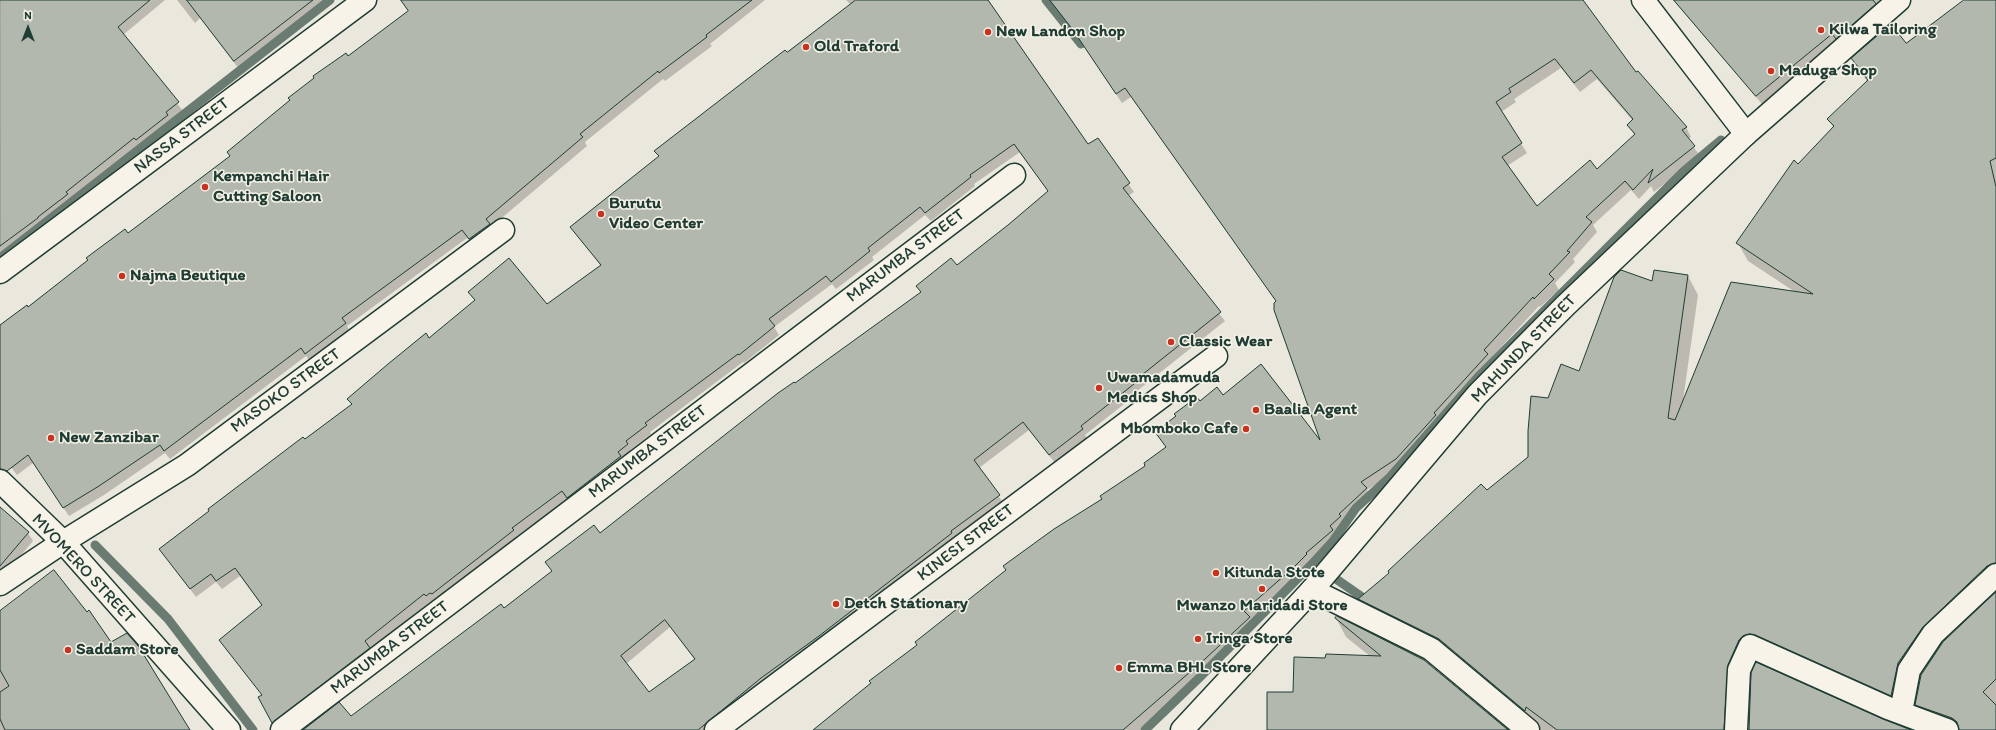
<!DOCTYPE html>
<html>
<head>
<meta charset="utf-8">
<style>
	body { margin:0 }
	#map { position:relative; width:1996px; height:730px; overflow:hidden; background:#eae8dd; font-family:Itim,sans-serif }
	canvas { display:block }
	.north { position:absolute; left:8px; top:8px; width:40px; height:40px; -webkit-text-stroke:3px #f7f3e8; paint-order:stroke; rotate:0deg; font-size:11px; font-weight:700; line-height:16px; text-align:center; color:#1f3d34 }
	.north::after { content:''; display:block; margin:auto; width:14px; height:18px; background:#1f3d34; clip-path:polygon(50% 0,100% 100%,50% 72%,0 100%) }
</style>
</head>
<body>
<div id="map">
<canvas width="1996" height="730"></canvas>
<div class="north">N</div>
</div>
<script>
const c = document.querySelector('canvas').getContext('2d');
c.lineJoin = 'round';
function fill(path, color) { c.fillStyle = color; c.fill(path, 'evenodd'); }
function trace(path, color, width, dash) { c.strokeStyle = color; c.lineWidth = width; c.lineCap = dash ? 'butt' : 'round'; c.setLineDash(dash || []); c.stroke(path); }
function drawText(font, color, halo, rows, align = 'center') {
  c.font = font + ' Itim,sans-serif'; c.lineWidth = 3; c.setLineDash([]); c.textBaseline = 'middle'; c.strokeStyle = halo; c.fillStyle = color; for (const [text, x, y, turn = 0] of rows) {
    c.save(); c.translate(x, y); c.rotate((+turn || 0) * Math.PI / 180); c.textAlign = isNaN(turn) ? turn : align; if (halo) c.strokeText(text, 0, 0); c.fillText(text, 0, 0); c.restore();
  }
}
fill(new Path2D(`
	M0 0H165L123 35 183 111 170 121 172 124 142 148 140 146 70 200 72 203 42 226V227L6 254 4 251 0 254Z
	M177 0H327L239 69 200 18 195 23Z
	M419 0H765L710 44 712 46 665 81 663 79 585 142 587 146 491 227 475 247 467 238 347 326 350 332 311 362 306 356 170 459 165 453 104 495 69 516 33 463 17 475 0 453V328L89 260 128 235 231 156 348 58 409 12Z
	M846 0H987L1088 146 1097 139 1134 192 1128 196 1225 321 1137 391 1138 393 1085 435 1087 438 1055 463 1029 430 979 468 1004 504 713 730H304L350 718 504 609 553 572 546 562 599 535 795 384 921 293 917 286 957 266 1049 192 1020 152 974 184 975 186 931 221 925 215 872 257 874 260 836 289 832 284 774 327 779 335 744 363 743 362 650 432 651 434 630 450 632 453 573 506 567 499 516 537 518 539 431 604 430 602 370 650 277 729 259 698 263 696 220 640 262 606 240 576 222 589 216 582 196 597 166 557 305 440 352 405 348 399 429 339 475 301 470 292 546 305 601 266 571 228 659 157 656 151 851 5ZM670 627 695 660 649 694 626 664Z
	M1049 0H1581L1636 74 1686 127 1691 137 1688 139 1700 156 1654 192 1651 186 1639 199 1631 190 1593 225 1597 232 1573 259 1575 262 1555 283 1559 290 1540 307 1539 306 1490 359 1493 364 1439 422 1441 425 1401 468 1367 490 1372 498 1344 524 1346 526 1335 535 1337 540 1311 563 1312 564 1299 577 1250 620 1254 627 1209 668 1210 670 1140 730H813L1146 466 1167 447 1200 403 1222 396 1322 444 1277 301 1131 97 1122 103 1080 40ZM1561 68 1580 92 1597 79 1633 121 1628 125 1635 136 1597 170 1536 208 1507 166 1527 153 1501 112 1516 102 1514 99Z
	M1673 0H1887L1762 104Z
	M1966 0H1996V586L1935 643 1907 686 1902 713 1753 654 1735 730H1537L1370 617 1359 599 1529 458 1549 399 1580 372 1653 283 1688 276 1698 295 1683 400 1795 292 1748 261 1738 243 1798 166 1834 128 1828 119 1867 82 1853 58 1905 45Z
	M0 510 28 533 33 541 0 580Z
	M1996 593V730H1944L1927 723 1916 705Z
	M0 613 111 643 188 730H0Z
	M1336 618 1507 730H1268L1294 693 1326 659 1371 657 1346 637Z
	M1752 673 1883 721 1908 730H1748Z`), '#0003');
trace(new Path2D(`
	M1046 0 1081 44 1091 36
	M0 258 330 0
	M95 545 168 619 253 730
	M1326 572 1401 624
	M1145 730 1199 678 1313 563 1333 541 1356 508 1390 477 1478 377 1684 171 1721 140`), '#6a7c72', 9);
const building = new Path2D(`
	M0 0H150L118 27 179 102 166 112 168 115 136 140 134 138 66 192 68 194 38 217V218L0 246Z
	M187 0H313L234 61Z
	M401 0H752L706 35 707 37 659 73 658 71 580 134 583 137 486 219 490 224 469 239 462 230 342 318 346 323 305 354 301 348 164 451 160 445 99 486 63 508 28 455 7 471 0 469V325L27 305 28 307 88 260 86 258 125 229 128 233 230 156 227 152 290 100 288 98 314 78 313 76 346 53 348 56 408 11Z
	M856 0H988L1088 144 1098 138 1130 183 1123 188 1221 312 1133 382 1134 384 1081 426 1083 429 1049 455 1023 422 974 460 1000 495 951 531 952 533 819 636 761 678 698 730H303L339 702 351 716 501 604 504 608 552 571 545 562 594 525 600 533 778 393 794 382 795 383 921 292 916 286 951 258 957 265 1008 225 1048 191 1014 144 970 175 971 177 925 213 920 207 868 248 870 251 831 282 826 276 769 319 775 326 739 355 738 354 645 423 647 425 626 441 628 444 618 452 621 456 567 498 562 491 512 528 514 530 432 594 430 593 426 596 424 594 365 641 370 648 272 723 258 697 262 695 219 640 262 605 235 568 216 581 211 574 190 589 159 549 209 511 208 509 303 437 305 439 352 404 347 399 388 364 426 333 429 338 475 300 468 292 509 258 547 304 601 265 570 227 659 156 654 151 785 50 787 52ZM665 620 695 659 649 692 621 656Z
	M1050 0H1583L1636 72 1638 71 1687 127 1682 130 1695 146 1648 183 1653 169 1633 190 1625 181 1586 217 1592 222 1567 251 1570 252 1549 274 1554 279 1534 299 1533 297 1484 350 1488 354 1434 413 1436 415 1396 459 1361 482 1367 488 1339 514 1341 516 1330 526 1333 530 1306 553 1307 554 1294 567 1244 611 1250 617 1205 659 1123 730H813L871 683 869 681 917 645 915 642 1006 570 1003 566 1054 529 1102 499 1100 496 1145 466 1144 463 1166 447 1155 432 1176 416 1174 414 1197 397 1200 401 1217 387 1223 395 1261 364 1320 440 1274 310V303L1276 301 1125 88 1116 94 1073 30ZM1555 59 1574 83 1591 70 1633 119 1627 125 1635 134 1597 169 1590 160 1537 206 1502 157 1522 143 1496 102 1511 92 1509 89Z
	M1674 0H1873L1876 4 1836 39 1832 34 1756 96Z
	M1964 0H1996V158L1990 161 1996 187V563L1987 566 1923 627 1898 663 1891 696 1755 635 1749 634 1743 636 1739 640 1728 665 1724 730H1557L1526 707 1525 711 1439 639 1358 599 1389 573 1388 571 1481 484 1487 490 1528 457V431L1531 396 1548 398 1561 364 1579 371 1614 277 1621 270 1652 281 1654 270 1688 275 1668 418 1675 420 1731 282 1813 294 1736 243 1794 160 1798 164 1834 126 1827 119 1868 80 1851 58 1891 24 1906 43Z
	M0 507 29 532 0 566Z
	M54 570 87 612 89 610 111 642 127 633 139 647 190 730H5L0 719V692L9 686 0 670V611Z
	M1996 592V679L1983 692 1996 705V730H1959L1957 722 1952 718 1915 705 1921 675 1943 642Z
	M1337 616 1424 660 1508 730H1267V692H1293L1294 657 1325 658 1326 654 1381 656 1335 618Z
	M1756 662 1883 719 1911 730H1749L1751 673Z`);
fill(building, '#b2b8ae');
trace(building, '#1f3d34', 1);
const minor = new Path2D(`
	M1643 0 1746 134
	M0 272 365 0
	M0 481 63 542 229 730
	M0 584 63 542 187 465 503 230
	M1312 590 1431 649 1528 730
	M1901 712 1909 670 1933 634 1996 575
	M282 730 1014 175
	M716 730 1216 356
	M1736 730 1739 670 1750 646 1888 708 1947 730`);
const tertiary = new Path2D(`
	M1182 730 1312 590 1477 395 1565 306 1746 134 1899 0`);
trace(minor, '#1f3d34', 25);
trace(tertiary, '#1f3d34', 25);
trace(minor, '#f7f3e8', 22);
trace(tertiary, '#f7f3e8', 22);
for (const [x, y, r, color] of [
	[1821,30,4,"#c8321e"],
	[988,32,4,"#c8321e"],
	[806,47,4,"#c8321e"],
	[1771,71,4,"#c8321e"],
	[205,187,4,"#c8321e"],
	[601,214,4,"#c8321e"],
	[122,276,4,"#c8321e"],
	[1171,342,4,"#c8321e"],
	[1099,388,4,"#c8321e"],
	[1256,410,4,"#c8321e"],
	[1246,429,4,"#c8321e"],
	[51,438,4,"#c8321e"],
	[1216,573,4,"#c8321e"],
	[1262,589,4,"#c8321e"],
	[836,604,4,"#c8321e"],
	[1198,639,4,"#c8321e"],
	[68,650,4,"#c8321e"],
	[1119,668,4,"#c8321e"]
]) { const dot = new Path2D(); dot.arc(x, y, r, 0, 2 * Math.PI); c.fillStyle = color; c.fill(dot); trace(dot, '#f7f3e8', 1.5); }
drawText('bold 17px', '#1f3d34', '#f7f3e8', [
	["Kilwa Tailoring",1829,30],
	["New Landon Shop",996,32],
	["Old Traford",814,47],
	["Maduga Shop",1779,71],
	["Kempanchi Hair",213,177],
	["Cutting Saloon",213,197],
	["Burutu",609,204],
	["Video Center",609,224],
	["Najma Beutique",130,276],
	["Classic Wear",1179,342],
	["Uwamadamuda",1107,378],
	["Medics Shop",1107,398],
	["Baalia Agent",1264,410],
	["Mbomboko Cafe",1238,429,"right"],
	["New Zanzibar",59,438],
	["Kitunda Stote",1224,573],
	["Detch Stationary",844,604],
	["Mwanzo Maridadi Store",1262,606,"center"],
	["Iringa Store",1206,639],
	["Saddam Store",76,650],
	["Emma BHL Store",1127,668]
], 'left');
drawText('17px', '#1f3d34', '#f7f3e8', [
	["NASSA STREET",182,136,-37],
	["MARUMBA STREET",906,256,-37],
	["MAHUNDA STREET",1524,349,-46],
	["MASOKO STREET",286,391,-36],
	["MARUMBA STREET",648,452,-37],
	["KINESI STREET",966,543,-37],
	["MVOMERO STREET",83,569,47],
	["MARUMBA STREET",390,648,-37]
]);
</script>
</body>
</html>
